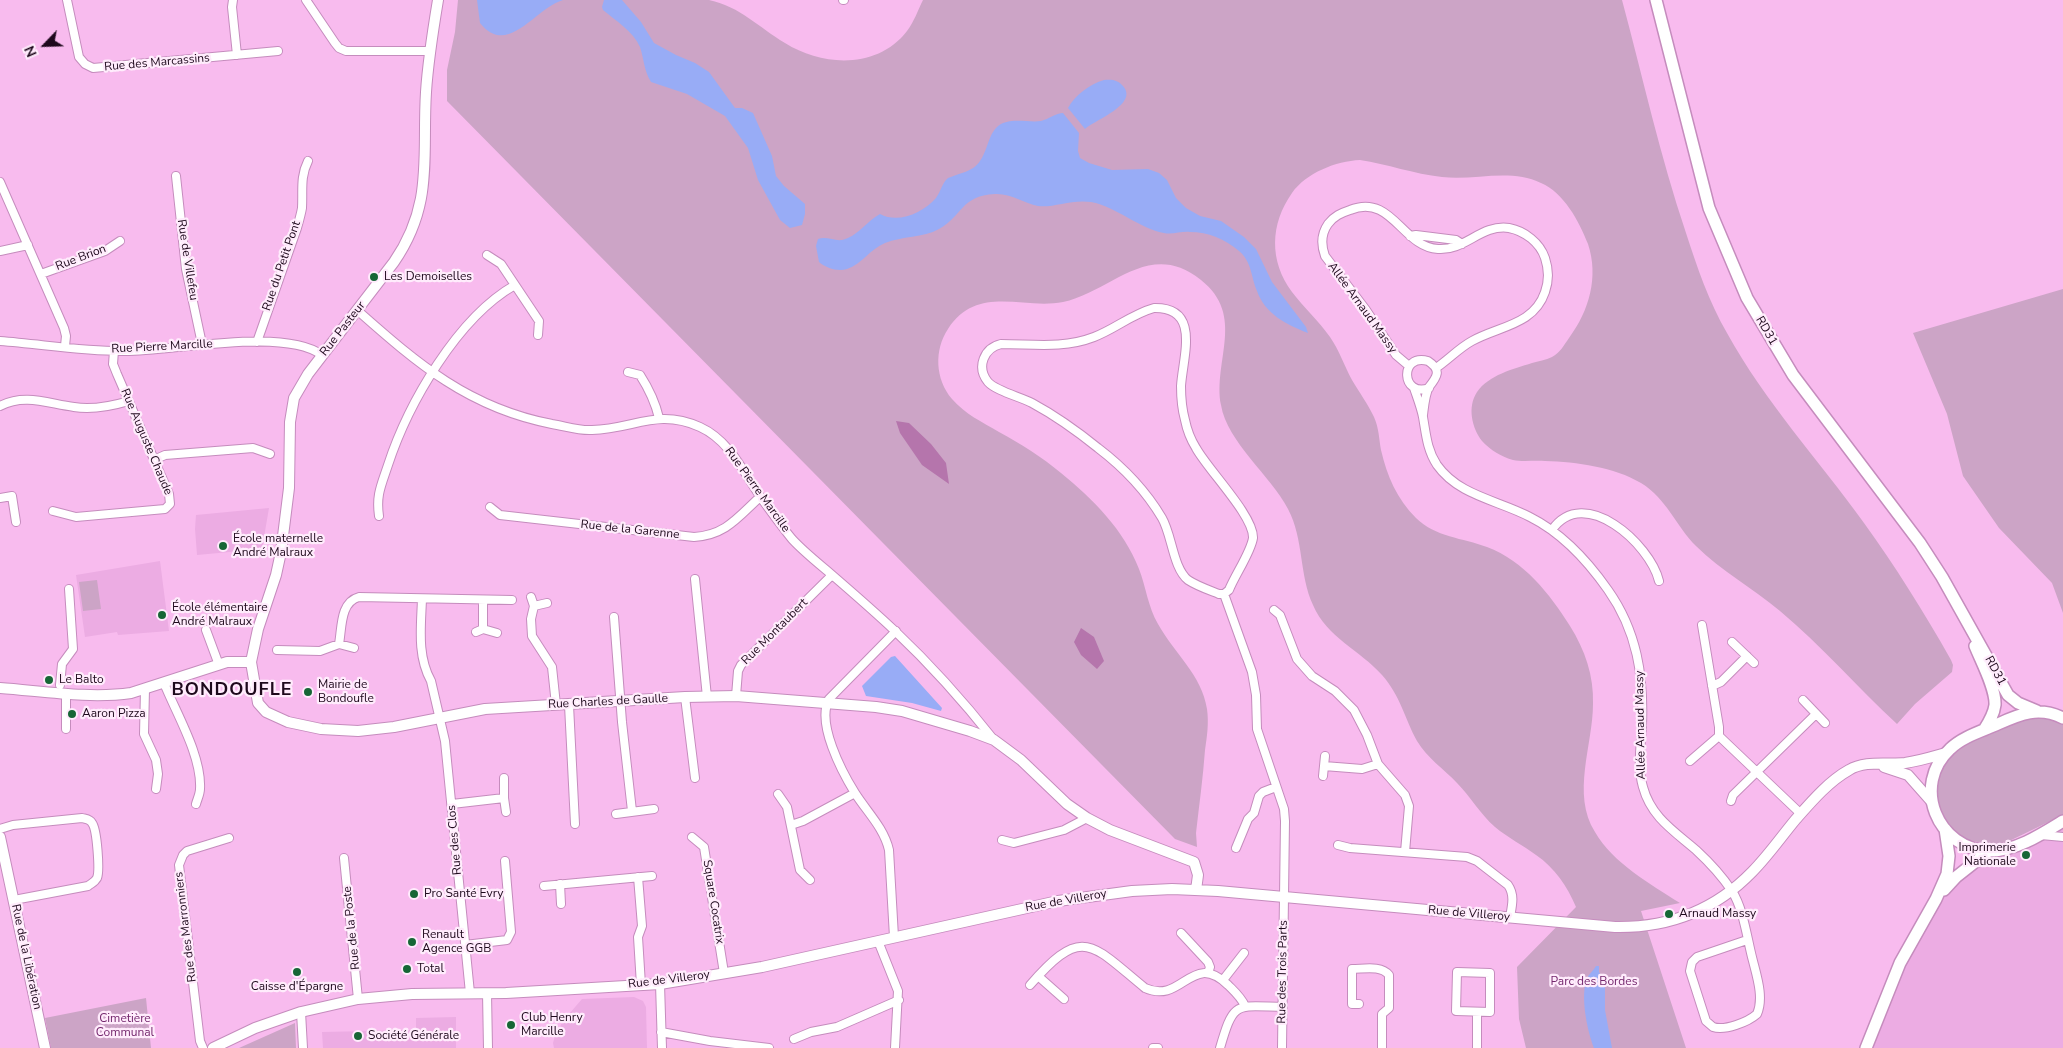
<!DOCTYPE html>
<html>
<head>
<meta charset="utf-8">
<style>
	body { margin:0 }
	#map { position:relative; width:2063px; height:1048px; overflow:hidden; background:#f8bbee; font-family:"Nunito Sans",sans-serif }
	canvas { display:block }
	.north { position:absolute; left:20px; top:20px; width:50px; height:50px; -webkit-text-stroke:4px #ffecfc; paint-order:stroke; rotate:246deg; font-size:14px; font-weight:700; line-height:20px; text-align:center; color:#1e091c }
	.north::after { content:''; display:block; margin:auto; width:18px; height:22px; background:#1e091c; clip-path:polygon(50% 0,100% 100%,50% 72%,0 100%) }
</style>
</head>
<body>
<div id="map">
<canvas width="2063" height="1048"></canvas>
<div class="north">N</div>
</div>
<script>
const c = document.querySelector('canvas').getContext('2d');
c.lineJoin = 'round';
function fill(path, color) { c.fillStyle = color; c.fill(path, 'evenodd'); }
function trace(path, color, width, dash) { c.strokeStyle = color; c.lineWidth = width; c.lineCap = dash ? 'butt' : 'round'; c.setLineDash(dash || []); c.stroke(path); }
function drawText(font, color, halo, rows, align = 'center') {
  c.font = font + ' "Nunito Sans",sans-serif'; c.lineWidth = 4.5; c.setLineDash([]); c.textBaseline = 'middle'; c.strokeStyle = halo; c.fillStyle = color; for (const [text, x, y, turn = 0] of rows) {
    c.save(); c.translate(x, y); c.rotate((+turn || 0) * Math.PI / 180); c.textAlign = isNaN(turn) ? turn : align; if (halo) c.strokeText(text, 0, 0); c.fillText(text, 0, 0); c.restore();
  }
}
fill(new Path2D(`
	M269 508 262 549 197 555 195 529 196 515Z
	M160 561 169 631 118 635 117 632 85 637 76 575Z
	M2063 821V1048H1866L1900 963 1956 877 2002 850Z
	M634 997 643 1001 646 1007 647 1048H554L553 1043 555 1036 563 1021 582 999Z
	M456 1017V1048H323L322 1032 416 1030V1018Z`), '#ecace3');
fill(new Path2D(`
	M458 0H709C741 7 758 27 785 43 823 67 878 69 907 31 914 22 918 10 923 0H1622C1643 78 1660 156 1686 233 1697 267 1709 302 1727 333 1765 402 1818 459 1864 523 1895 566 1924 612 1951 660L1953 665 1952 672 1915 704 1897 724C1857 687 1822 646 1780 611 1753 588 1721 571 1696 546 1676 526 1667 499 1641 483 1614 467 1577 462 1545 461 1535 460 1523 462 1513 460 1502 457 1490 450 1482 441 1472 428 1467 407 1477 392 1489 375 1513 369 1532 363 1538 361 1546 360 1552 357 1560 353 1564 345 1569 338 1589 311 1599 277 1588 244 1579 221 1564 193 1541 183 1510 168 1474 181 1442 177 1414 174 1387 164 1360 160 1336 161 1306 173 1292 193 1270 224 1269 261 1292 292 1304 308 1319 321 1330 337 1339 350 1344 365 1352 380 1359 392 1368 404 1374 417 1379 428 1379 439 1381 450 1387 476 1397 499 1416 518 1435 537 1463 538 1487 547 1524 561 1550 594 1570 626 1585 650 1594 676 1593 704 1593 745 1571 794 1595 832 1613 863 1650 884 1680 903L1641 911 1686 1048H1526L1519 1019 1517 967 1576 907C1567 886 1555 868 1536 855 1523 845 1508 838 1495 827 1480 814 1471 797 1457 783 1444 769 1427 758 1417 741 1405 719 1400 695 1382 675 1360 650 1327 638 1313 605 1299 575 1304 539 1288 509 1271 476 1227 442 1221 405 1213 360 1246 316 1201 280 1149 238 1111 292 1063 302 1023 310 977 284 948 329 934 350 935 379 952 399 965 414 982 422 999 432 1021 444 1042 457 1061 473 1093 499 1124 530 1139 569 1146 587 1148 607 1158 624 1174 653 1202 675 1207 709 1209 723 1207 737 1205 750 1203 778 1199 806 1196 833L1197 847 1175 839 447 101V70L455 32Z
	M2063 289V613L2052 583 1999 528 1963 476 1947 414 1913 333Z
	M97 580 101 609 83 611 79 582Z
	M2038 716 2063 723V815L2003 844 1990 845 1961 838 1942 818 1935 796 1939 771 1959 746 2020 719Z
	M146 998 151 1048H51L45 1018Z
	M295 1023 296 1048H239Z`), '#cca4c6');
fill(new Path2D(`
	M896 421 909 423 931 444 946 463 949 484 922 465 900 433Z
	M1081 628 1094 637 1104 661 1097 669 1081 655 1074 642Z`), '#b575ac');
fill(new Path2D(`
	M477 0H563C535 8 508 58 480 23Z
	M604 0H622L641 22 654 43 676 55 695 63 709 72 735 108H742L753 113 772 156 776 176 784 186 805 204V214L802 225 790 228 780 220 758 180 748 148 725 116 687 94 651 82C644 71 644 59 640 47 633 31 616 21 603 10L602 7Z
	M1104 80C1112 79 1118 80 1123 86 1139 104 1095 120 1085 129L1068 108C1075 95 1090 84 1104 80Z
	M1063 113 1079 133 1078 151 1080 158 1089 163 1112 170 1148 169 1159 173 1167 180 1176 198 1186 208 1200 216 1221 221 1244 237 1256 249 1272 282 1306 327 1308 333C1287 325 1265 314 1257 291 1251 277 1252 262 1239 251 1225 239 1208 232 1190 232 1182 231 1172 235 1164 233 1138 228 1117 207 1091 202 1072 199 1053 208 1038 206 1024 203 1010 193 995 194 960 196 963 216 939 229 923 238 902 236 885 243 870 249 862 264 847 269 838 272 826 268 819 262L816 246 818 239C826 236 834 241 842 240 857 237 867 221 880 214 898 224 923 213 936 198 941 191 942 183 948 178 972 169 978 171 987 146 989 140 992 132 996 128 1007 116 1027 123 1041 121 1049 119 1056 113 1063 113Z
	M895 656 942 708 941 711 912 703 866 696 862 686 891 657Z
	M1596 966H1599V972L1605 982V1010L1612 1048H1594C1587 1030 1580 996 1587 978 1589 974 1594 970 1596 966Z`), '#98acf6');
const minor = new Path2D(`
	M67 0 79 57 85 64 93 68 278 51
	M233 0 232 7 237 55
	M306 0 335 43 339 48 346 51H430
	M843 0H844
	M176 176 186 269 202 344
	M0 182 64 328 66 336 65 346
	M1410 236 1416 235 1456 240 1462 244
	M0 251 28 245
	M487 255 501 264 539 321 538 335
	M41 274 105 251 120 241
	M1154 308C1201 307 1183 356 1181 386 1181 397 1182 409 1185 420 1187 430 1191 440 1196 448 1208 470 1254 516 1253 538 1251 552 1235 575 1229 590L1224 594H1219C1209 590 1197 586 1188 580 1173 568 1172 535 1162 518 1146 491 1123 467 1098 448 1077 431 1056 416 1032 403 1021 397 996 391 988 382 976 367 984 348 1001 344 1033 344 1063 349 1094 337 1115 329 1132 314 1154 308Z
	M357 310C418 364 469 408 552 424 565 426 579 431 592 430 634 429 657 408 700 427 733 442 746 479 767 506 775 517 783 528 792 539 804 552 818 563 831 574 853 593 875 612 895 631 931 665 964 702 994 740
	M0 341C41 344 86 352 126 351 173 351 284 327 322 355
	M257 342 297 228C299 221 301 214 302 208 303 190 300 177 308 161
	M1409 366 1396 355 1366 310 1325 256C1321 245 1321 234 1328 224 1334 216 1341 213 1350 210 1392 193 1402 247 1438 249 1465 251 1481 224 1509 228 1525 231 1540 243 1545 258 1549 270 1549 281 1545 292 1534 325 1499 326 1472 341 1459 348 1448 360 1436 368
	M628 372 640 375C649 389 655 401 659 418
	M1414 388C1417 397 1421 407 1423 417 1426 434 1427 450 1437 465 1459 496 1498 500 1530 517 1562 533 1587 560 1608 590 1637 631 1644 676 1642 725 1641 745 1637 767 1643 787 1651 817 1674 831 1696 850 1709 862 1722 876 1732 891 1744 910 1747 939 1753 961 1757 977 1764 998 1757 1014 1748 1022 1725 1031 1713 1027L1706 1021 1690 971 1692 962 1697 957 1747 940
	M0 406C25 393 49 404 74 407 91 410 112 406 129 401
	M1423 415C1424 407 1425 394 1429 387 1437 377 1442 370 1428 361 1399 353 1401 398 1429 388
	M154 460 165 455 253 448 270 454
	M0 498 12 496 16 522
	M490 507 500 515 694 537C726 535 738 517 760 497
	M53 511 76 517 165 509 170 504 169 494 117 374 113 364 114 351
	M379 516C376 495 381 486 388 465 408 404 457 318 515 285
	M1552 530C1584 484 1650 544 1659 581
	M695 579 707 697
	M1224 594 1252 672 1256 695 1257 729 1284 809 1285 821 1282 1048
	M531 597 534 606 531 619 532 636 552 667 556 705
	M422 599C421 627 417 656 431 681L445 741 470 993
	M483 600V629
	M534 606 547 603
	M1274 610 1280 615 1297 659 1312 676 1335 691 1354 710 1367 735 1378 764 1405 795 1409 806 1405 852
	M614 617 622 722 632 811
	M206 630 219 665
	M476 632 483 629 497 633
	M1732 642 1754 663
	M339 644C342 628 340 602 359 597L512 600
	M277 650 320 651 339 644 354 648
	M164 683C176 713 202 756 200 789 200 794 197 800 196 804
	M60 685 62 664 73 649 69 589
	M1712 686 1721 682 1747 656
	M145 689 144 734 156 760 158 774 156 789
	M66 693V729
	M736 696 738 671 741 665 832 575
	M685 697 695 778
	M1803 700 1825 723
	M569 705 575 824
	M1719 736 1801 814
	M1690 761 1719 736V727L1702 625
	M1324 766 1362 769 1378 764
	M1323 776 1325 756
	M504 778V798L506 812
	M778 794 787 807 800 870 810 880
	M1731 801 1733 795 1816 714
	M452 804 504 798
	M616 814 654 809
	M791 825 803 821 855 793
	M0 829 13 825 82 818C86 819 90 819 92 823 97 829 100 871 97 878 95 882 92 883 88 886L14 900
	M2041 835 2063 837
	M692 837 704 847 724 973
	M1002 840 1014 843 1064 830 1087 818
	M1338 845 1350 848 1467 857 1477 861 1508 885C1515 895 1512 906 1510 917
	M1236 848 1248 819 1254 813 1259 796 1263 792 1276 787
	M344 858 358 999
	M638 877 642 926 638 937 641 985
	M560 884 561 904
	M544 886 652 876
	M1181 933 1208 962 1210 967 1208 973
	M894 937 889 850C884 828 867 812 855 793 842 772 816 723 829 699L896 631
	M878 941 898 991 895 1048
	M465 945 507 940 511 932 505 861
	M1457 972 1490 973V1012L1456 1011Z
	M1038 976 1064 999
	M1223 980 1244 953
	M660 984 662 1048
	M1030 985C1083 924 1091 944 1145 988 1183 1005 1191 950 1228 985 1235 992 1241 997 1245 1006
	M487 993 488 1048
	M1359 1004H1352V969C1364 969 1381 965 1389 975V1008L1382 1014V1048
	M301 1012 303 1048
	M661 1032 710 1041 769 1048
	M794 1039 811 1032 837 1027 899 1000
	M203 1048 200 1041 179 865 183 855 187 851 229 838
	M1153 1048H1158
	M1220 1048C1234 1000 1235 1006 1283 1007
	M1477 1048V1012`);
const tertiary = new Path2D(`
	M438 0C433 30 428 61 426 92 422 157 434 204 394 262L308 374 294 398 290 422 289 488 281 552 276 575 258 629 251 662 258 703 266 712 288 722 321 729 358 731 394 727 485 709 685 697 736 696 876 707 902 711 970 731 994 740 1021 760 1067 804 1087 818 1110 830 1194 862 1198 875 1196 890
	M0 688C42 691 90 699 131 693L227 662H251
	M1884 767 1908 775 1931 801
	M0 837 45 1048
	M213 1048 255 1028 301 1012 358 999 412 994 506 993 660 984 762 967 1058 901 1132 891 1172 889 1218 891 1615 927C1669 928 1714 911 1752 872 1768 856 1781 837 1796 819 1811 802 1829 781 1849 770 1865 760 1887 765 1905 763 1919 761 1932 757 1946 753`);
const secondary = new Path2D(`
	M1656 0 1709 208 1747 298 1793 375 1920 543 1942 577 2008 695 2018 703 2037 711
	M1975 646C1981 661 1996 689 1995 705 1994 714 1989 722 1984 730
	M2063 718C2039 706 2020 714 1998 724 1982 731 1962 737 1950 749 1911 785 1937 850 1990 851 2016 851 2042 834 2063 821
	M1944 890 1956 877 1989 851
	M1866 1048 1900 963 1936 899 1947 874 1949 856 1945 829`);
trace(minor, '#c58cbd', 10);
trace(tertiary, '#c58cbd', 12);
trace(secondary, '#c58cbd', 14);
trace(minor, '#fff', 8);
trace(tertiary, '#fff', 10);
trace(secondary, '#fff', 11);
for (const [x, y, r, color] of [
	[374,277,5,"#176636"],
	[223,546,5,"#176636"],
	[162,615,5,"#176636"],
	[49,680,5,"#176636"],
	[308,692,5,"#176636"],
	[72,714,5,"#176636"],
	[2026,855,5,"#176636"],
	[414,894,5,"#176636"],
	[1669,914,5,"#176636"],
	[412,942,5,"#176636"],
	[407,969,5,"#176636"],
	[297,972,5,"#176636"],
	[511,1025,5,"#176636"],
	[358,1036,5,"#176636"]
]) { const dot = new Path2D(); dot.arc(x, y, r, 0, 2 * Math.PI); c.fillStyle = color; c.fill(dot); trace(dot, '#ffecfc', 2); }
drawText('12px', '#1e091c', '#ffecfc', [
	["Rue des Marcassins",157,63,-5],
	["Rue Brion",81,258,-21],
	["Rue de Villefeu",187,260,81],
	["Rue du Petit Pont",282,266,-71],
	["Allée Arnaud Massy",1362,308,54],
	["Rue Pasteur",343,329,-52],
	["RD31",1766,331,60],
	["Rue Pierre Marcille",162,347,-3],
	["Rue Auguste Chaude",146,442,67],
	["Rue Pierre Marcille",757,490,54],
	["Rue de la Garenne",630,530,6],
	["Rue Montaubert",775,632,-45],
	["RD31",1995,671,62],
	["Rue Charles de Gaulle",608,702,-3],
	["Allée Arnaud Massy",1641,725,-91],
	["Rue des Clos",455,840,-95],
	["Rue de Villeroy",1066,901,-10],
	["Square Cocatrix",713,902,81],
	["Rue de Villeroy",1469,914,5],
	["Rue des Marronniers",186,927,-97],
	["Rue de la Poste",352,928,-96],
	["Rue de la Libération",26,957,78],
	["Rue des Trois Parts",1283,972,-89],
	["Rue de Villeroy",669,980,-7]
]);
drawText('12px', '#1e091c', '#ffecfc', [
	["Les Demoiselles",384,277],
	["École maternelle",233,539],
	["André Malraux",233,553],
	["École élémentaire",172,608],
	["André Malraux",172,622],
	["Le Balto",59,680],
	["Mairie de",318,685],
	["Bondoufle",318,699],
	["Aaron Pizza",82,714],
	["Imprimerie",2016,848,"right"],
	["Nationale",2016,862,"right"],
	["Pro Santé Evry",424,894],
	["Arnaud Massy",1679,914],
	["Renault",422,935],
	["Agence GGB",422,949],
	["Total",417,969],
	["Caisse d'Épargne",297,987,"center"],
	["Club Henry",521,1018],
	["Marcille",521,1032],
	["Société Générale",368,1036]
], 'left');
drawText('12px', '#74276d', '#ffecfc', [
	["Parc des Bordes",1594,982],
	["Cimetière",125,1019],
	["Communal",125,1033]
]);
c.letterSpacing = '1px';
drawText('bold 18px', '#1e091c', '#ffecfc', [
	["BONDOUFLE",232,691]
]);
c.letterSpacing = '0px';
</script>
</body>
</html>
